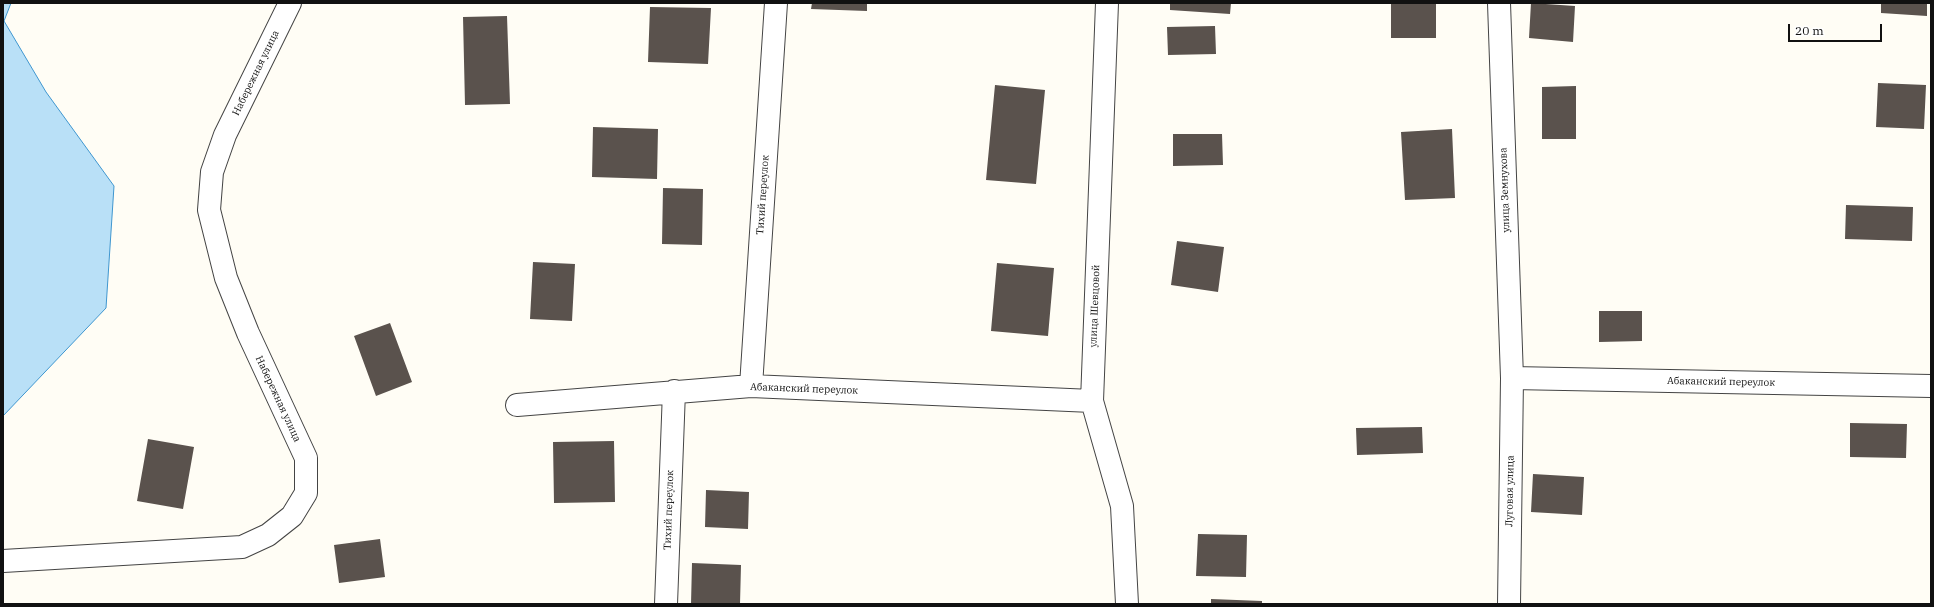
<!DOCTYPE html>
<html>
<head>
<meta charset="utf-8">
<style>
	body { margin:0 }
	#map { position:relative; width:1934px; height:607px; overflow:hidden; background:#fffdf5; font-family:"IBM Plex Serif",serif }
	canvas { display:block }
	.frame { position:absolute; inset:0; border:4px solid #111; pointer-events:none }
	.scale { position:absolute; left:1788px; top:24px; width:94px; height:18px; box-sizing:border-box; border:2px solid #111; border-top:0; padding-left:5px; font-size:12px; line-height:14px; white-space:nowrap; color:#111; -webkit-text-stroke:3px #fff; paint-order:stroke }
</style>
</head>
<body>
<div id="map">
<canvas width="1934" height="607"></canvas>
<div class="frame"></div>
<div class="scale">20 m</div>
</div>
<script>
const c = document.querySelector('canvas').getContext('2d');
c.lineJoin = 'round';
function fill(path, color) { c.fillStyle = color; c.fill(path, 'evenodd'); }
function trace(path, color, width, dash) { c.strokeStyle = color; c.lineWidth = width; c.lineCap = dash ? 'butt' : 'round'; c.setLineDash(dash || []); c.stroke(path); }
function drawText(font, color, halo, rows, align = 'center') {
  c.font = font + ' "IBM Plex Serif",serif'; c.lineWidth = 4; c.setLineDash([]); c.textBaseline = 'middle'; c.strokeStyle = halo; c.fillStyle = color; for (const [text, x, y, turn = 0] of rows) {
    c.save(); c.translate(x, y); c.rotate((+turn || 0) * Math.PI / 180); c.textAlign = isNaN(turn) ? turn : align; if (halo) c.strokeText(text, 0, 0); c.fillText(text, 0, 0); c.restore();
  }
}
const water = new Path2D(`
	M3 3H11L4 21 46 92 114 186 106 308 3 416Z`);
fill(water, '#b9e0f7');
trace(water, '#3f96cf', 1);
fill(new Path2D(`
	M812 3H867V11L811 9Z
	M1170 3H1231L1230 14 1170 10Z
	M1391 3H1436V38H1391Z
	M1531 3 1575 6 1573 42 1529 38Z
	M1881 3H1927V16L1881 13Z
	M650 7 711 8 708 64 648 62Z
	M507 16 510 104 465 105 463 17Z
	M1215 26 1216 54 1168 55 1167 27Z
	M1878 83 1926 85 1924 129 1876 127Z
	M995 85 1045 90 1036 184 986 180Z
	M1576 86V139H1542V87Z
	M593 127 658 129 657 179 592 177Z
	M1452 129 1455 198 1405 200 1401 132Z
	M1173 134H1222L1223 165 1173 166Z
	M663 188 703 189 702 245 662 244Z
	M1846 205 1913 207 1912 241 1845 239Z
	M1177 241 1224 247 1218 292 1171 285Z
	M533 262 575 264 572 321 530 319Z
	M997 263 1054 268 1048 336 991 331Z
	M1599 311H1642V341L1599 342Z
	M390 323 412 382 376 396 354 336Z
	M1850 423 1907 424 1906 458 1850 457Z
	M1422 427 1423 453 1357 455 1356 428Z
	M148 439 194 447 183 509 137 501Z
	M614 441 615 502 554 503 553 442Z
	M1533 474 1584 477 1582 515 1531 512Z
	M706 490 749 492 748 529 705 527Z
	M1198 534 1247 535 1246 577 1196 576Z
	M380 539 385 577 339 583 334 545Z
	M692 563 741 565 740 604H691Z
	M1211 599 1262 601V604H1211Z`), '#5a524d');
const minor = new Path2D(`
	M1107 3 1092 401 1122 506 1127 604
	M1499 3 1512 378 1509 604
	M1512 378 1931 386
	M751 386 776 3
	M517 405 751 386 1092 401
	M3 561 242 547 268 535 292 516 306 493V458L248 333 226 278 209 210 212 172 225 135 290 3
	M666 604 674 391`);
trace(minor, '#444', 24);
trace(minor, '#fff', 22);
drawText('10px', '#111', '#fff', [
	["Набережная улица",256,73,-64],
	["улица Земнухова",1505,190,-92],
	["Тихий переулок",763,195,-86],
	["улица Шевцовой",1095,306,-88],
	["Абаканский переулок",1721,382,1],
	["Абаканский переулок",804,389,2],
	["Набережная улица",278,399,65],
	["Луговая улица",1510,491,-89],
	["Тихий переулок",669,510,-88]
]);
</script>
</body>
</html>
